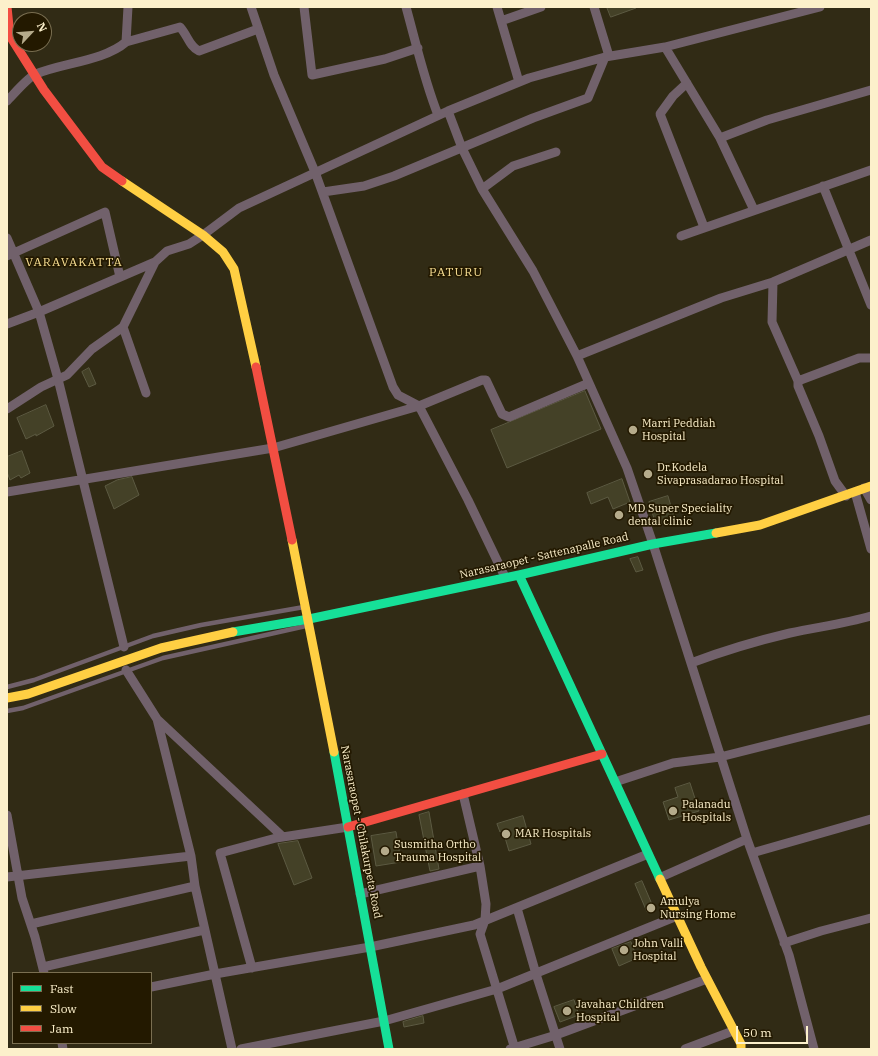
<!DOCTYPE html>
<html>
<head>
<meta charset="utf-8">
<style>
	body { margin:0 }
	#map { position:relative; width:878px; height:1056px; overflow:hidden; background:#312b15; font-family:"IBM Plex Serif",serif }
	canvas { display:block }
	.frame { position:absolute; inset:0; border:8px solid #fcf0cb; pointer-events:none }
	.legend { position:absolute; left:12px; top:972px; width:140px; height:72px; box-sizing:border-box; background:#231900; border:1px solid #7a6f51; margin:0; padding:5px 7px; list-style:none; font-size:12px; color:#fcf0cb }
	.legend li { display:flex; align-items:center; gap:8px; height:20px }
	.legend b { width:20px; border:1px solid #7a6f51 }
	.north { position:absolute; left:12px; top:12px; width:40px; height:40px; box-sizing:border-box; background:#231900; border:1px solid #7a6f51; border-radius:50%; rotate:64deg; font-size:11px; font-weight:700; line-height:16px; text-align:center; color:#fcf0cb }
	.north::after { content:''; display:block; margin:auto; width:14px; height:18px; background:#b5ab8b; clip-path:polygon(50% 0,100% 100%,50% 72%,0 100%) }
	.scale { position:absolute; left:736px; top:1026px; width:72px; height:18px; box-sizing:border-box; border:2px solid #fcf0cb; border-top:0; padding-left:5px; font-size:12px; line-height:14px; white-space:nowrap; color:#fcf0cb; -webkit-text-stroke:3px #231900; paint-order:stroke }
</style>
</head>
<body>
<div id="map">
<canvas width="878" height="1056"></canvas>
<div class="frame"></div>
<ul class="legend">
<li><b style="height:5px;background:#16e098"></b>Fast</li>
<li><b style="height:5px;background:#ffcf43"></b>Slow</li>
<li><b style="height:5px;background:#f24e42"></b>Jam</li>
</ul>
<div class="north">N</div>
<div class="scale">50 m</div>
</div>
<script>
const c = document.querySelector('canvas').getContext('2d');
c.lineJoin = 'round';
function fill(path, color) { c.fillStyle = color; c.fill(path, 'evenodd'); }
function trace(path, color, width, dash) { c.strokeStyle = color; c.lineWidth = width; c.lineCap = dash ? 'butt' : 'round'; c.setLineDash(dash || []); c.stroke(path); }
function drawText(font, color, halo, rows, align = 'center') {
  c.font = font + ' "IBM Plex Serif",serif'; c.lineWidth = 3.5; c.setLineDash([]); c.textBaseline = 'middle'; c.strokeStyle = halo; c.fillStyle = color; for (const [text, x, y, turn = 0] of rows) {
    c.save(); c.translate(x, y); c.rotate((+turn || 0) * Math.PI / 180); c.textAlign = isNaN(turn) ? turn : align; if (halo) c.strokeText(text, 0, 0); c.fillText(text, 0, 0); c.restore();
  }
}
const building = new Path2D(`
	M607 7H636V8L611 17Z
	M89 368 96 384 89 387 82 372Z
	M585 391 601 429 507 468 491 430Z
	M46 405 54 426 36 436V434L26 439 17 418Z
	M22 451 30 473 21 478 19 475 10 480 7 472V457Z
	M132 477 139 495 114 509 105 486 117 480Z
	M622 479 630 502 613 509 608 497 591 504 587 493Z
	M668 496 675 520 656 525 649 502Z
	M638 557 643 570 636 572 630 559Z
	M690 783 699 811 669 820 663 802 678 797 675 788Z
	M429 812 439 869 430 871 419 815Z
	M523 816 531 844 509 851 503 831 500 832 497 824Z
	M396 832 401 862 376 866 371 836Z
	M298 841 312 878 294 885 278 844Z
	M642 881 654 909 647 912 635 884Z
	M631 942 637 958 619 966 612 949Z
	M574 1000 579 1015 560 1022 554 1007Z
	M423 1016 424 1023 404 1027 403 1022Z`);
fill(building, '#444127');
trace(building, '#5c5a42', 1);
trace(new Path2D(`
	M7 687 34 680 153 636 201 625 304 607
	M7 711 23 708 163 658 306 626`), '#71616b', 4.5);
trace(new Path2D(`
	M251 7 274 75 315 172 393 387 398 395 419 406 482 380H486L502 414 509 417 589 383
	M304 7 312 75 385 59 418 48
	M406 7C416 43 424 80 438 115
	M497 7 519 82
	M594 7 609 56
	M501 21 541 7
	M126 42 128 7
	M665 47 720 138 754 210
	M687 83 673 96 660 114 704 227
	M7 101C14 94 28 77 36 74 62 63 104 61 126 42L180 27C188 36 189 46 199 51L258 29
	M448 111 462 148 482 189 533 271 577 356 627 468 653 544 747 839 789 955 814 1049
	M720 138 767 120 871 90
	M823 186 871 305
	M482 189 513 166 556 152
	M323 192 364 186 394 176 533 118 588 98 605 57
	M681 236 871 170
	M7 238 39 312 58 379 124 647
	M7 256 105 212 120 277
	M773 282 772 322 798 381V386L819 436 835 481 846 496
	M7 324 39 312 155 262
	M123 327 146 393
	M577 356 721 298 773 282 871 240
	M798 381 859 358H871
	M7 409 41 387 67 375 92 349 123 327 155 262 167 251 189 244 203 235 239 208 448 111 529 78 605 57 665 47 820 7
	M864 488 871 500
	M7 492 273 448 419 406 468 500 505 577
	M855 492 871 549
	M691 663C723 651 756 641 790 633 817 627 844 624 871 616
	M157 719 283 837
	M615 782 673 763 720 757 871 719
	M463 794 480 866 486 904 485 920 480 934 515 1049
	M7 815 22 898 35 937 44 973
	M752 853 871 819
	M191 856 195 886 232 1049
	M7 877 191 856 157 719 126 670
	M659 878 747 839
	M360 894 480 866
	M517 908 536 974 560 1049
	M31 924 195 886
	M784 943 821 931 871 918
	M43 967 204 930
	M252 968 220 853 276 838 348 827
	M151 987 215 974 370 947 474 925 648 854
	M62 1043 63 1049
	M241 1049 384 1021 497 989 677 916
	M510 1049 556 1035 707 979
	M685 1049 733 1031`), '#71616b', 9);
trace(new Path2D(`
	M519 575 660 879
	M309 619 519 575 653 544 716 533
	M233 632 309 619
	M334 752 389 1049`), '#16e098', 9);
trace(new Path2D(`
	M122 181 203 235 223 252 234 269 256 367
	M716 533 760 525 871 486
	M292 540 334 752
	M7 698 28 694 161 648 233 632
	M660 879 701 967 741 1044V1049`), '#ffcf43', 9);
trace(new Path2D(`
	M7 7 10 36 44 90 102 167 122 181
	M256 367 292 540
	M348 827 602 754`), '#f24e42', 9);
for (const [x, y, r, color] of [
	[633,430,5,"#b5ab8b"],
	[648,474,5,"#b5ab8b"],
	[619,515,5,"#b5ab8b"],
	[673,811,5,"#b5ab8b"],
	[506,834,5,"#b5ab8b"],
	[385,851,5,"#b5ab8b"],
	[651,908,5,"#b5ab8b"],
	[624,950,5,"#b5ab8b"],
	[567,1011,5,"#b5ab8b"]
]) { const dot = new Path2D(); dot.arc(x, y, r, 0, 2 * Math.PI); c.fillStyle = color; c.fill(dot); trace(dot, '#231900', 1.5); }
drawText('11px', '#fcf0cb', '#231900', [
	["Marri Peddiah",642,424],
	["Hospital",642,437],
	["Dr.Kodela",657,468],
	["Sivaprasadarao Hospital",657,481],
	["MD Super Speciality",628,509],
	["dental clinic",628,522],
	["Palanadu",682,805],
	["Hospitals",682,818],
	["MAR Hospitals",515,834],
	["Susmitha Ortho",394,845],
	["Trauma Hospital",394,858],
	["Amulya",660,902],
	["Nursing Home",660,915],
	["John Valli",633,944],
	["Hospital",633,957],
	["Javahar Children",576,1005],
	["Hospital",576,1018]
], 'left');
drawText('11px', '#fcf0cb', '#231900', [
	["Narasaraopet - Sattenapalle Road",544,556,-13],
	["Narasaraopet - Chilakurpeta Road",361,832,79]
]);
c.letterSpacing = '1px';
drawText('12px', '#f7de92', '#231900', [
	["VARAVAKATTA",74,263],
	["PATURU",456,273]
]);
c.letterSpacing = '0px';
</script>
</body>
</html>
